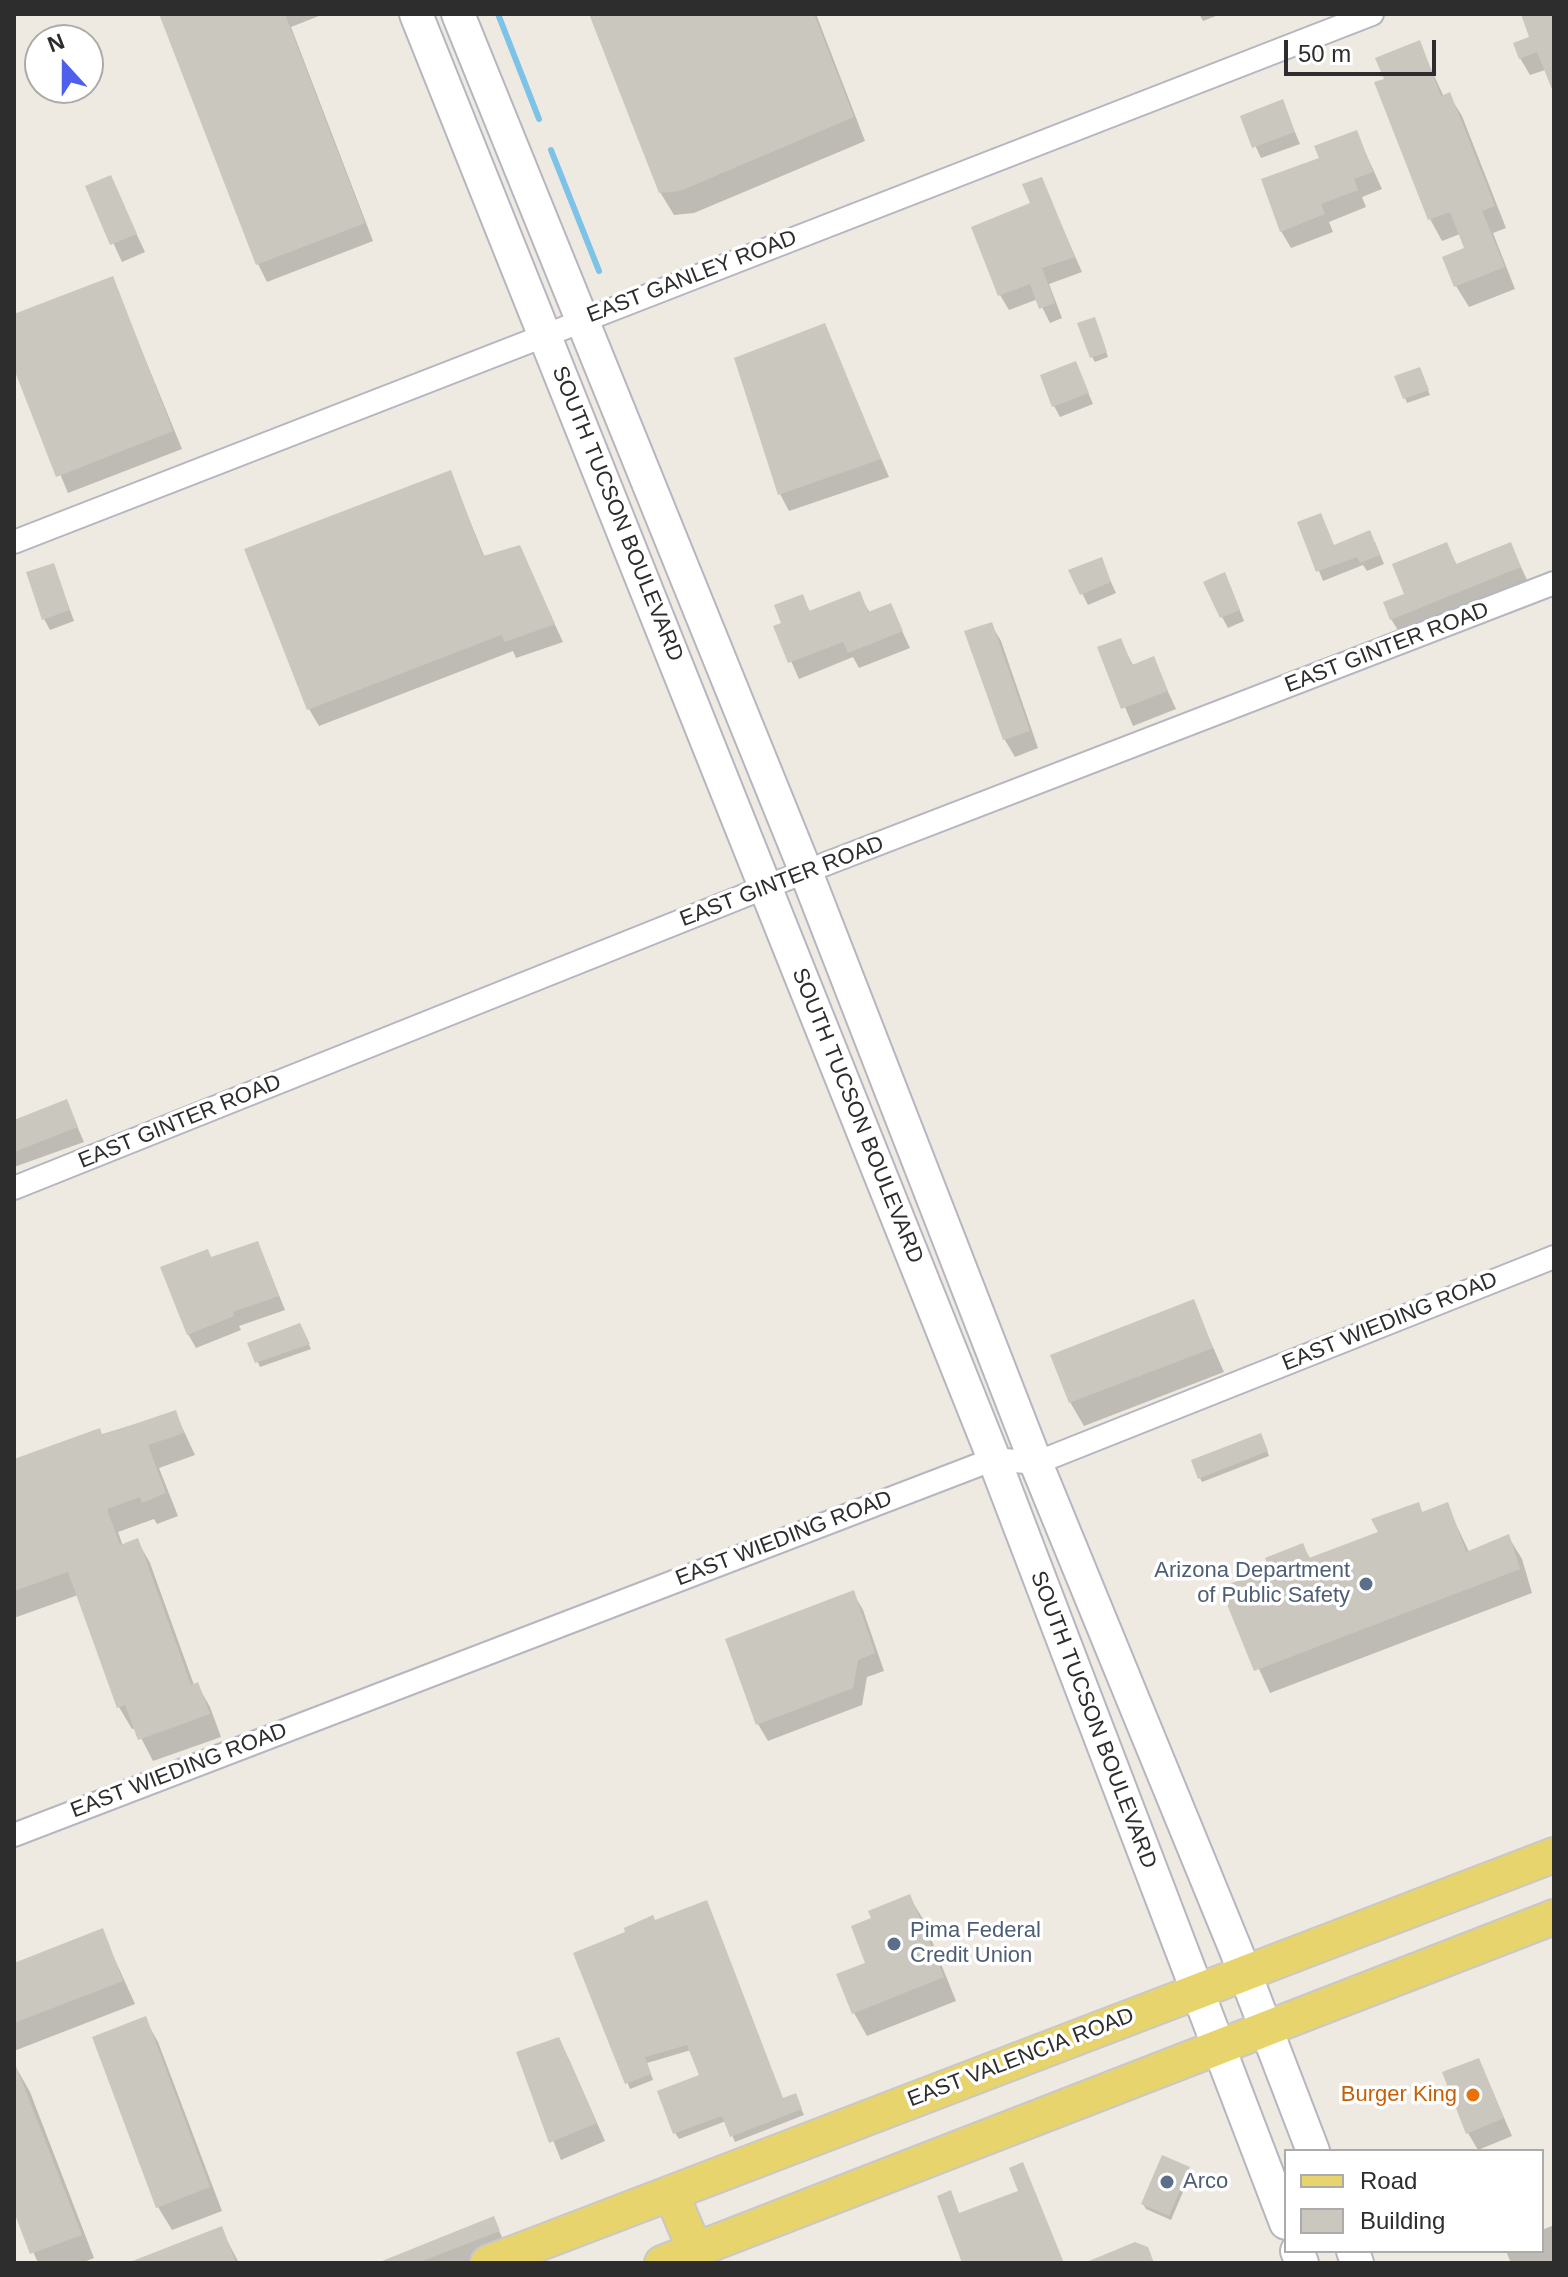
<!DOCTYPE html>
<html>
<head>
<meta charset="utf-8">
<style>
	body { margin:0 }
	#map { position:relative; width:1568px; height:2277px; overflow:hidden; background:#eee9e1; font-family:Helvetica,sans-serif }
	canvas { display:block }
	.frame { position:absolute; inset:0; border:16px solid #2d2d2d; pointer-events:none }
	.legend { position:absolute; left:1284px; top:2149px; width:260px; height:104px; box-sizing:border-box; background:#fff; border:2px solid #ababab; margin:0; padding:10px 14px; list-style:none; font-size:24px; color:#2d2d2d }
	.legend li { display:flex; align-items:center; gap:16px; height:40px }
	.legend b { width:40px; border:2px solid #ababab }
	.north { position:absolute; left:24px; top:24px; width:80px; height:80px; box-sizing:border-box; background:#fff; border:2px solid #ababab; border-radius:50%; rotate:339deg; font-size:22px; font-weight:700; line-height:32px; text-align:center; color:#2d2d2d }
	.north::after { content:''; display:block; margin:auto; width:28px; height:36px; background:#4f5fed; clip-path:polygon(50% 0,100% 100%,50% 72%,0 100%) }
	.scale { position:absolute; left:1284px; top:40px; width:152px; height:36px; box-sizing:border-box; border:4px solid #2d2d2d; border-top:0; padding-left:10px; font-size:24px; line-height:28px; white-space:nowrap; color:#2d2d2d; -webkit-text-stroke:6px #fff; paint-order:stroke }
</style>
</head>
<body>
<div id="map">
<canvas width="1568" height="2277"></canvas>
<div class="frame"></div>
<ul class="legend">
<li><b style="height:10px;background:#e7d46d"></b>Road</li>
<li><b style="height:22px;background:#cac7bf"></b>Building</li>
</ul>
<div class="north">N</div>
<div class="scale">50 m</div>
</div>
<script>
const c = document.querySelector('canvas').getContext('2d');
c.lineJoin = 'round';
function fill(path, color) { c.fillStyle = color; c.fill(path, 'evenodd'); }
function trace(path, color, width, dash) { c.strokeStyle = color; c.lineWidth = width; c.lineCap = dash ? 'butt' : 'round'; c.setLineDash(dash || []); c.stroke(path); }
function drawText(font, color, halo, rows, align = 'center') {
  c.font = font + ' Helvetica,sans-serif'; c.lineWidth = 7; c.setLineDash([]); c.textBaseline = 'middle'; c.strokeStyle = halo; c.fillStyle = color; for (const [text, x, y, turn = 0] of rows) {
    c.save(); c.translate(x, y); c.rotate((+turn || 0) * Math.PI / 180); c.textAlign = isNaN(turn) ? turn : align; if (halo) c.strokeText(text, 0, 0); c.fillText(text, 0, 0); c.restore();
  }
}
fill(new Path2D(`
	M158 14H324L291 27 373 241 267 282 258 264 163 18Z
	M591 14H816L865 141 694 213 674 215 660 192Z
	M1199 14H1221L1203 21Z
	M1523 14H1554V94L1545 70 1530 75 1520 58 1532 38Z
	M1419 43 1444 97 1449 95 1462 116 1506 228 1493 233 1515 289 1469 307 1456 286 1466 249 1460 234 1442 241 1430 219 1386 80Z
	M1282 102 1300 144 1261 158 1242 117Z
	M1356 132 1382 189 1362 197 1366 207 1329 222 1333 232 1291 248 1281 231 1321 160Z
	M110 178 145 252 122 262 88 188Z
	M1041 179 1082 272 1049 284 1062 318 1050 323 1038 299 1009 310 1000 295Z
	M112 278 182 449 68 493 14 363V316Z
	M1096 324 1108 357 1095 362 1092 357Z
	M824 325 889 477 789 511 780 494Z
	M1076 364 1093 404 1060 417 1054 406Z
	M1421 374 1430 395 1407 403 1397 377Z
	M450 472 485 558 519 547 563 642 516 658 513 651 319 726 309 709Z
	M1300 523 1334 547 1375 542 1384 564 1367 571 1363 565 1323 581Z
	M1510 544 1529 584 1401 635 1391 619 1446 545 1457 565Z
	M1101 560 1116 593 1088 605 1071 571Z
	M53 565 74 621 50 630 44 619Z
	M1230 586 1244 621 1228 628 1222 617Z
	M859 594 870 613 890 605 910 648 859 668 853 657 799 679 776 627 783 624 802 597 811 613Z
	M991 624 1001 641 1038 748 1015 757 1005 740 967 632Z
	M1120 640 1134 667 1153 659 1176 709 1133 726 1100 648Z
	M66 1101 84 1142 14 1167V1122Z
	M258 1243 285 1310 239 1326 241 1330 196 1348 188 1334 212 1259Z
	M1193 1302 1224 1372 1084 1426 1070 1402Z
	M299 1325 311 1349 260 1367 250 1344Z
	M175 1412 195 1455 159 1468 178 1516 157 1524 154 1519 118 1532 123 1546 137 1540 150 1563 194 1685 197 1684 210 1707 221 1737 153 1761 136 1728 132 1729 119 1707 78 1595 14 1618V1461Z
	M1263 1440 1269 1456 1202 1482 1200 1478Z
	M1418 1505 1423 1513 1447 1505 1469 1552 1508 1536 1522 1559 1532 1593 1270 1693 1222 1588 1273 1571 1303 1546 1311 1560 1381 1533Z
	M853 1593 863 1610 884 1671 867 1677 862 1705 768 1741 758 1724Z
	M909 1896 923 1919 956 2001 867 2036 854 2013 868 1964 874 1919Z
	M102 1931 135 2004 14 2051V1965Z
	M576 1954 783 2100 798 2101 804 2115 735 2142 726 2121 679 2139 675 2133 701 2076 691 2050 647 2063 653 2080 630 2089Z
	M145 2019 158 2042 222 2211 172 2230 158 2207Z
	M518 2053 568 2057 605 2141 561 2160Z
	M1479 2060 1512 2136 1478 2150 1468 2133Z
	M17 2069 30 2092 94 2258 81 2263H38L14 2206Z
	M1188 2169 1191 2173 1171 2220 1146 2209 1143 2204Z
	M493 2219 508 2249 471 2263H378Z
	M1554 2225V2263H1511L1506 2251H1542V2230Z
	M221 2229 239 2263H133Z`), '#0003');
trace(new Path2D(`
	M498 14 539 119
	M551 150 599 271`), '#7dc2e7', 6);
fill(new Path2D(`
	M159 14H285L365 223 256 265Z
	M589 14H814L854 117 680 191 659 193Z
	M1521 14H1554V94L1537 52 1519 59 1513 43 1529 37Z
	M1420 40 1441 96 1450 92 1495 206 1482 211 1505 267 1454 287 1442 257 1464 248 1450 212 1428 220 1374 82 1384 79 1375 58Z
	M1283 99 1295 132 1252 148 1240 116Z
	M1357 130 1373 172 1354 179 1358 190 1321 204 1325 214 1280 232 1261 179 1319 158 1314 146Z
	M111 175 137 234 110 245 85 186Z
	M1042 177 1075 257 1042 268 1055 303 1039 309 1030 284 998 296 971 227 1030 203 1022 184Z
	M113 276 173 431 56 477 14 369V314Z
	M1095 317 1107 352 1090 358 1077 323Z
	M825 323 881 459 778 495 734 358Z
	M1076 361 1089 393 1052 407 1040 375Z
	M1420 367 1429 390 1403 399 1394 376Z
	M451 470 483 556 520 545 555 624 505 642 501 635 307 710 244 549Z
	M1321 513 1334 545 1370 530 1380 555 1360 563 1357 557 1316 572 1297 522Z
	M1447 542 1456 564 1511 542 1521 567 1390 620 1383 602 1404 594 1392 564Z
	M1102 557 1111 582 1080 595 1068 570Z
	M54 563 70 610 42 620 26 572Z
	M1225 572 1240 610 1220 618 1203 582Z
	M860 591 868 612 891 603 903 631 848 653 843 642 788 663 773 626 781 623 774 605 803 594 809 611Z
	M992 622 1030 731 1003 740 964 631Z
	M1121 638 1132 665 1154 656 1168 691 1121 709 1097 647Z
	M67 1099 78 1127 14 1152V1120Z
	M258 1241 279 1296 233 1312 234 1316 187 1335 160 1267 208 1249 211 1257Z
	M1194 1299 1213 1348 1069 1403 1050 1355Z
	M300 1323 310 1344 255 1363 247 1343Z
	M176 1410 184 1433 148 1445 166 1493 142 1503 140 1497 107 1509 120 1545 138 1538 191 1685 198 1682 210 1714 138 1740 125 1705 117 1708 68 1572 14 1591V1459L100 1428 102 1435Z
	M1261 1433 1268 1451 1198 1479 1191 1460Z
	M1419 1502 1422 1512 1448 1502 1466 1552 1509 1534 1520 1569 1254 1671 1220 1587 1270 1570 1265 1558 1303 1543 1309 1558 1378 1532 1371 1519Z
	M854 1590 875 1653 858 1660 853 1688 756 1725 725 1639Z
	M910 1894 944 1977 852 2014 836 1974 865 1963 851 1926 871 1918 868 1911Z
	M707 1900 783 2098 796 2093 802 2109 730 2137 722 2116 673 2134 657 2091 699 2075 687 2045 645 2057 651 2074 625 2084 573 1953 625 1932 624 1928 653 1915 655 1920Z
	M103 1928 123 1981 14 2023V1963Z
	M146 2016 210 2187 156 2208 92 2037Z
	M559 2037 597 2123 549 2143 516 2052Z
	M1479 2058 1504 2118 1466 2134 1442 2072Z
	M14 2061 82 2235 30 2254 14 2212Z
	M1162 2155 1190 2167 1169 2216 1141 2204Z
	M1023 2162 1064 2263H962L937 2196 951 2190 959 2213 1018 2191 1009 2168Z
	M494 2216 500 2231 417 2263H377Z
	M222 2226 236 2263H130V2262Z
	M1135 2242 1148 2247 1154 2263H1084Z`), '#cac7bf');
const minor = new Path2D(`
	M14 542 1372 14
	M14 1188 766 887 1554 583
	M14 1835 994 1459 1036 1463 1554 1257`);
const secondary = new Path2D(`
	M416 14 994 1459 1286 2223
	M458 14 806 872 1036 1463 1237 1953 1313 2151
	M1297 2251 1302 2263
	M1353 2251 1357 2263`);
const primary = new Path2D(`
	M671 2193 695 2250
	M488 2263 1554 1855
	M662 2263 1554 1917`);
trace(minor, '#b5b6bf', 26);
trace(secondary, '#b5b6bf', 36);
trace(primary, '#c8c8c8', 38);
trace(minor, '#fff', 22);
trace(secondary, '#fff', 32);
trace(primary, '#e7d46d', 34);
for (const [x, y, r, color] of [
	[1366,1584,8,"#5c6f8a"],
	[894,1944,8,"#5c6f8a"],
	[1473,2095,8,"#e8710a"],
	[1167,2182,8,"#5c6f8a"]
]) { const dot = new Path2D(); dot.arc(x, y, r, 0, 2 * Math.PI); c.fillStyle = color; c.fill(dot); trace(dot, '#fff', 3); }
drawText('22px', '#2d2d2d', '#fff', [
	["EAST GANLEY ROAD",692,277,-21],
	["SOUTH TUCSON BOULEVARD",617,514,68],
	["EAST GINTER ROAD",1387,648,-21],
	["EAST GINTER ROAD",782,882,-21],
	["SOUTH TUCSON BOULEVARD",857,1116,68],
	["EAST GINTER ROAD",180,1122,-22],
	["EAST WIEDING ROAD",1390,1322,-22],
	["EAST WIEDING ROAD",784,1539,-21],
	["SOUTH TUCSON BOULEVARD",1093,1720,69],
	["EAST WIEDING ROAD",179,1771,-21],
	["EAST VALENCIA ROAD",1021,2058,-21]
]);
drawText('22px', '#4e5e75', '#fff', [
	["Arizona Department",1350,1571,"right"],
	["of Public Safety",1350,1596,"right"],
	["Pima Federal",910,1931],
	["Credit Union",910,1956],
	["Arco",1183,2182]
], 'left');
drawText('22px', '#c56008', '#fff', [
	["Burger King",1457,2095]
], 'right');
</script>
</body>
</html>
